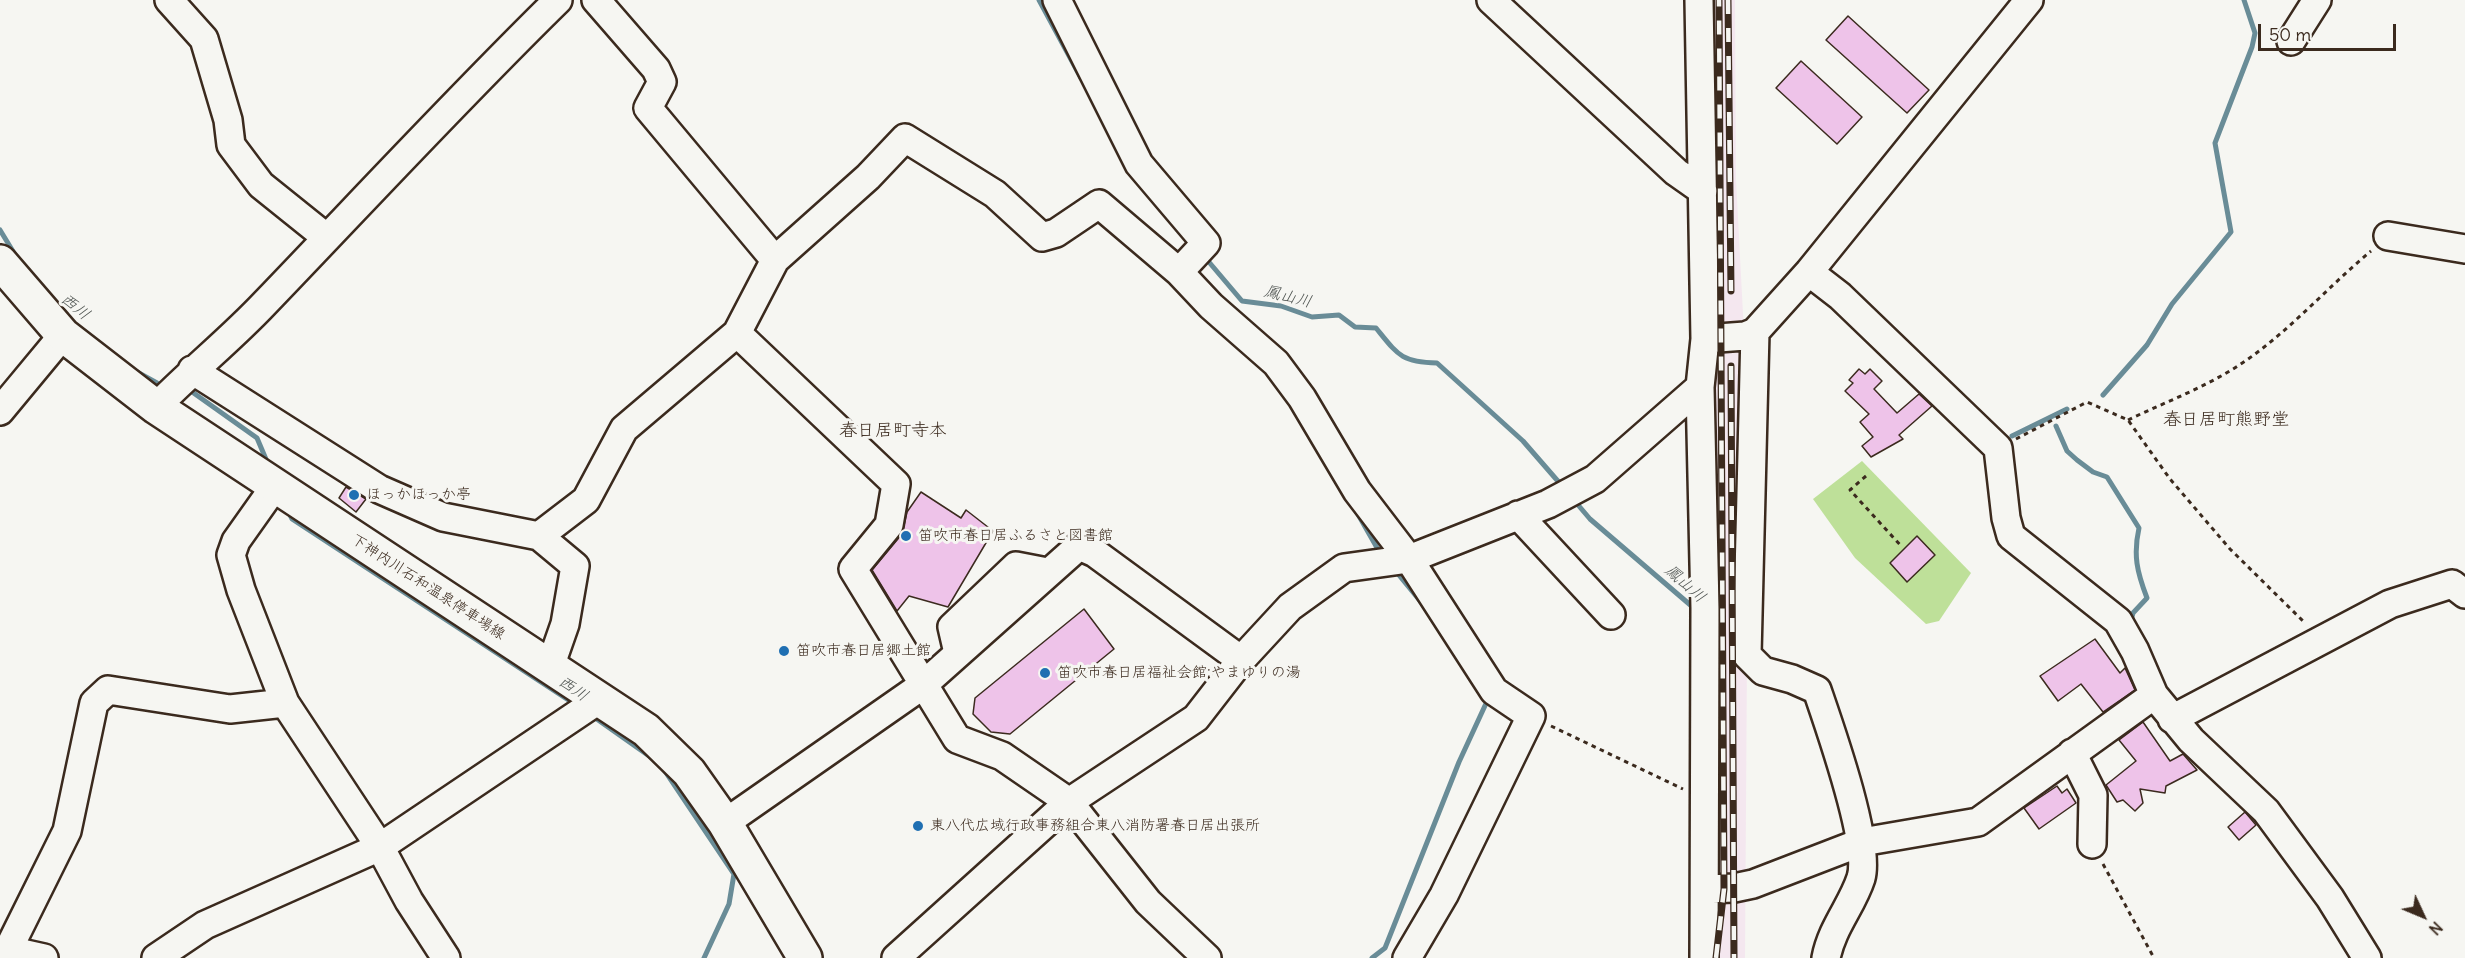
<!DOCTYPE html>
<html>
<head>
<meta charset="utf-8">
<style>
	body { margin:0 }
	#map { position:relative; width:2465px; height:958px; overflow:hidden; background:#f6f6f2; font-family:Delius,sans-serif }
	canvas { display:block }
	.north { position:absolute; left:2393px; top:886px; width:60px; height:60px; -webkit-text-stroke:4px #f6f6f2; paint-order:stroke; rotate:134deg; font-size:16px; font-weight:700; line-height:24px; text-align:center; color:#3b2a1e }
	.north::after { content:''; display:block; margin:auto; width:21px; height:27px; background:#3b2a1e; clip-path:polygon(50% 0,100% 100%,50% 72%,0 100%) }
	.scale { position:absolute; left:2258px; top:24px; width:138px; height:27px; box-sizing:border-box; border:3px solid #3b2a1e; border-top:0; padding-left:8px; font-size:18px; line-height:21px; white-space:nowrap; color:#3b2a1e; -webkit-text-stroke:4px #f6f6f2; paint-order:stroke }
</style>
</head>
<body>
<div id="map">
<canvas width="2465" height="958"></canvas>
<div class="north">N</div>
<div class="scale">50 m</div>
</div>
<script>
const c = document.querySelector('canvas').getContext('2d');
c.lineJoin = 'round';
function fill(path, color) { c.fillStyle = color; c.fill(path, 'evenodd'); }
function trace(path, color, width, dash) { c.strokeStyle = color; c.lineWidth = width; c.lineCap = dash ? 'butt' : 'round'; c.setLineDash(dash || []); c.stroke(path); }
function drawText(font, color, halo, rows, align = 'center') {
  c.font = font + ' Delius,"Klee One",sans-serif'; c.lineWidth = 6; c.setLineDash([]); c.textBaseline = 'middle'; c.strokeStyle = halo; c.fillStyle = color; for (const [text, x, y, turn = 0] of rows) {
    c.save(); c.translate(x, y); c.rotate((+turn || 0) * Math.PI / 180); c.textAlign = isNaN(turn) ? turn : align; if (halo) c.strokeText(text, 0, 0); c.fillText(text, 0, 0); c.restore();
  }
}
fill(new Path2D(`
	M1709 0H1735L1736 180 1744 333 1747 655 1745 958H1704Z`), '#f4e7ef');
fill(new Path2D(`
	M1862 461 1971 573 1939 621 1926 624 1855 558 1813 499Z`), '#bee099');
trace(new Path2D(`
	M1039 0 1081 78
	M0 230 17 258
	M1203 255 1242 301 1281 306 1312 317 1339 315 1355 327 1376 328C1398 355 1401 362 1437 363L1523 441 1563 487
	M137 372 157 383
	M188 389 257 438 268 464
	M2103 395 2147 345 2172 304 2231 232 2215 143 2252 47 2255 33 2244 0
	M2056 426 2067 451 2077 460 2093 472 2107 477 2139 528C2133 555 2137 572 2147 598L2133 613 2130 624
	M2012 436 2067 409
	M1573 499 1590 519 1695 609
	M1355 509 1380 553
	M288 511 292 519 576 705
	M1394 569 1421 602
	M591 715 652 758
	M663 768 734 874 729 904 704 958
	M1372 958 1385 948 1459 762 1489 697`), '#698c97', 5);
const building = new Path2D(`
	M1848 16 1929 90 1907 113 1826 40Z
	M1801 61 1862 117 1837 144 1776 88Z
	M1859 369 1865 374 1870 369 1882 381 1874 389 1897 413 1919 394 1932 406 1899 435 1903 439 1871 457 1862 446 1873 437 1860 422 1869 414 1845 391 1853 383 1849 380Z
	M346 487 366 499 356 512 339 498Z
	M921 492 961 518 966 510 993 531 948 607 909 596 897 611 872 570 902 534 907 512Z
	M1917 536 1935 555 1907 582 1890 563Z
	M1084 609 1114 649 1010 734 991 732 973 714 975 698Z
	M2095 639 2120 673 2125 668 2135 690 2103 712 2081 684 2058 701 2040 676Z
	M2143 722 2170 761 2183 754 2197 770 2166 786 2165 793 2140 789 2143 803 2135 811 2123 800 2117 802 2106 785 2136 761 2119 740Z
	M2057 786 2062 793 2067 789 2076 803 2039 829 2024 808Z
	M2245 812 2256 825 2239 840 2228 827Z`);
fill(building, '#eec3e9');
trace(building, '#3b2a1e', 1.5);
const minor = new Path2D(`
	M169 0 204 39 228 120 231 145 261 185 327 238
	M596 0 656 69 662 82 648 108 775 260
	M1057 0 1139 164 1206 243 1179 272
	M1491 0 1676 172 1703 191
	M2291 41 2317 0
	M2388 236 2465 249
	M1809 272 1840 296 1998 448 2006 518 2011 536 2118 621 2135 651 2154 695 2191 740 2266 811 2330 898 2367 958
	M1755 332 1747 655 1763 671 1792 679 1817 690C1830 728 1871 844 1861 878 1852 906 1832 927 1826 958
	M737 333 896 484 889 525 853 569 957 739 1002 756 1069 802 896 958
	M1705 339 1745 336 1755 332 1809 272 2029 0
	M192 370 379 489 443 517 539 536 586 500 624 429 737 333 775 260 868 177 905 138 995 194 1042 237 1056 233 1099 204 1179 272 1211 306 1276 363 1302 398 1357 491 1409 559 1494 691 1531 716 1444 895 1407 958
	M1700 387 1705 608 1704 958
	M156 407C191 371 230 340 264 304 362 202 457 99 558 0
	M0 411 63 335
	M275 486 236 541 231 555 241 590 285 703 380 847 409 901 446 958
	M1518 515 1611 615
	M539 536 575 566 565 624 550 667
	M958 653 952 627 1016 566 1047 572
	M2172 719 2390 604 2452 584 2465 594
	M2072 753 2093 795 2092 844
	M725 823 923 685 1079 546 1095 553 1241 660
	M1705 889 1734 888 1753 884 1862 842 1978 822 2154 695
	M8 950 44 958
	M0 954 8 950 67 831 94 703 108 690 230 709 285 703
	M156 958 205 925 380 847 600 699
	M1207 958 1148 902 1069 802 1196 718 1241 660 1290 607 1344 568 1409 559 1548 504 1595 479 1700 387 1705 339 1699 0`);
const major = new Path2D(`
	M0 262 63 335 156 407 646 730 689 772 725 823 805 958`);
trace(minor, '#3b2a1e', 32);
trace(major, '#3b2a1e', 38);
trace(new Path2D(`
	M2128 420C2161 404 2196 391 2228 372 2281 341 2324 290 2371 251
	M2016 439 2087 402 2128 420 2170 479 2230 549 2305 623
	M1866 476 1850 490 1902 547
	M1551 726 1683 789
	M2103 864 2154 958`), '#3b2a1e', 3, [4.5, 4.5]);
trace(minor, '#f6f6f2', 27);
trace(major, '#f6f6f2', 33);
const rail = new Path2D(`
	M1728 0 1731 291
	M1731 366 1734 958
	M1716 958 1724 889 1719 0`);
trace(rail, '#3b2a1e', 7);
trace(rail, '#f6f6f2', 4.5, [14]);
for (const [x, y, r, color] of [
	[354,495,6,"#1f6fb2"],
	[906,536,6,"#1f6fb2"],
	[784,651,6,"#1f6fb2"],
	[1045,673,6,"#1f6fb2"],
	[918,826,6,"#1f6fb2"]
]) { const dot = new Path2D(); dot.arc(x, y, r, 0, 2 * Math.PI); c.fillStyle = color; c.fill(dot); trace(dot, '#f6f6f2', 2); }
drawText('15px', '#3b2a1e', '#f6f6f2', [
	["ほっかほっか亭",366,495],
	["笛吹市春日居ふるさと図書館",918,536],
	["笛吹市春日居郷土館",796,651],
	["笛吹市春日居福祉会館;やまゆりの湯",1057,673],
	["東八代広域行政事務組合東八消防署春日居出張所",930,826]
], 'left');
drawText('15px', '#3b2a1e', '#f6f6f2', [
	["下神内川石和温泉停車場線",428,587,33]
]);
drawText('italic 16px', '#4e5350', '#f6f6f2', [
	["鳳山川",1288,297,14],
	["西川",75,307,39],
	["鳳山川",1685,584,41],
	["西川",573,689,34]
]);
drawText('18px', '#3b2a1e', '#f6f6f2', [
	["春日居町熊野堂",2226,420],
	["春日居町寺本",893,431]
]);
</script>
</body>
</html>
